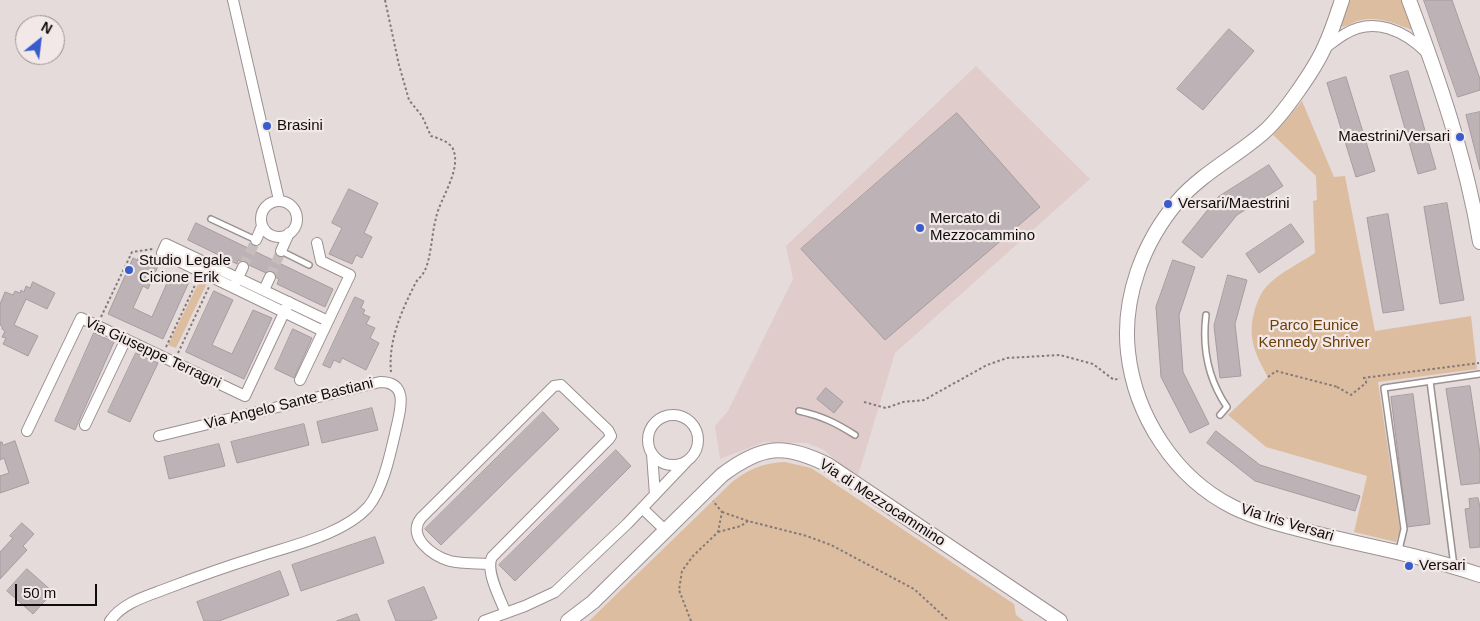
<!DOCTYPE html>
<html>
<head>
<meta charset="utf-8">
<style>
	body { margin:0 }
	#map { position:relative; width:1480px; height:621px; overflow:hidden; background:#e6dbdb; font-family:Helvetica,sans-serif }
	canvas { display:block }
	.north { position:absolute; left:15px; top:15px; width:50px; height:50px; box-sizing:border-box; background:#f3e8e8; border:1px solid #989090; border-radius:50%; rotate:29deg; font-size:14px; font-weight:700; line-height:20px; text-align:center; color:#0f0c0b }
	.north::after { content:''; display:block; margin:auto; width:18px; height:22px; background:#395ccd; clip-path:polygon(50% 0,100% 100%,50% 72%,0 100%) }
	.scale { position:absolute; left:15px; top:584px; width:82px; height:22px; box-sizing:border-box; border:2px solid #0f0c0b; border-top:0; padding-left:6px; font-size:15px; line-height:18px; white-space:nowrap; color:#0f0c0b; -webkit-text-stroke:4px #f3e8e8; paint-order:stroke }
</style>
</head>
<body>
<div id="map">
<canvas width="1480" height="621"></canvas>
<div class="north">N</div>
<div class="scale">50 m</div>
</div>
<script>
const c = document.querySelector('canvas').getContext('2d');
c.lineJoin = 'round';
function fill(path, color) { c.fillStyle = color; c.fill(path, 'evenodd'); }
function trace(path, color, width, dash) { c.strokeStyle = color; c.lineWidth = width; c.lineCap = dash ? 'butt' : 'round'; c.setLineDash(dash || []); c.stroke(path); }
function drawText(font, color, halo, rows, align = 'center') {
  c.font = font + ' Helvetica,sans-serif'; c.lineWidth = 4.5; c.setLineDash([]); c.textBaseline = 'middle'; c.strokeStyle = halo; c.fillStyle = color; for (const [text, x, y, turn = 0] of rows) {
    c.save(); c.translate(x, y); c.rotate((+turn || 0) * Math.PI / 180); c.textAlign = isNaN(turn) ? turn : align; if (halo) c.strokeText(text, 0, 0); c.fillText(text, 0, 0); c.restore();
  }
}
fill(new Path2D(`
	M976 66 1090 179 895 353 857 479 824 450 807 443 764 442 720 459 715 426 728 411 793 279 786 246Z`), '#dfcccb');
fill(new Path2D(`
	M1348 0H1403L1412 30C1394 23 1377 15 1357 21 1352 23 1347 26 1342 27L1340 26Z
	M1302 101 1334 177 1345 176 1375 331 1471 316 1477 369 1378 382 1400 530 1396 542 1354 532 1367 476 1266 447 1228 415 1268 377C1253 351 1246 333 1257 303 1260 296 1262 291 1267 286 1280 272 1299 264 1315 253L1313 201 1317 200 1316 176 1273 135Z
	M200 280 207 283 176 348 168 345Z
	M785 462 811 468 822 475 1014 604 1016 615 1024 621H589L732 482C749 469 763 463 785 462Z`), '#ddbd9f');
const building = new Path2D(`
	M1424 0H1452L1480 79V90L1458 97Z
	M1229 29 1254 51 1203 110 1177 89Z
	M1408 71 1436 169 1418 174 1390 76Z
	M1346 77 1375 171 1356 177 1327 83Z
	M1480 112V170L1466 115Z
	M957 113 1040 207 885 340 801 249Z
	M1269 165 1283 186 1237 215 1202 258 1182 242 1218 197Z
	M349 189 378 203 364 233 372 237 362 258 356 255 352 264 329 254 342 228 332 223Z
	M1447 203 1464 300 1440 304 1424 207Z
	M1388 214 1404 310 1383 313 1367 218Z
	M196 223 333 289 325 307 277 284 279 279 238 260 237 264 188 240Z
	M1291 224 1304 242 1259 273 1246 254Z
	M139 257 158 266 148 289 143 286 133 308 152 317 171 274 189 282 163 339 108 314 133 258 137 260Z
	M1173 260 1195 267 1179 315 1183 372 1209 424 1190 433 1161 377 1156 307Z
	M1228 275 1247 280 1235 324 1241 376 1220 378 1214 326Z
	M33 282 55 293 47 309 26 299 14 325 38 336 28 356 3 344 6 338 2 337 5 331 2 329V326L0 325V304L5 292 13 295 15 291 20 293 21 290 24 292 26 286 30 288Z
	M214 291 233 300 212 345 232 354 253 310 272 318 244 379 186 352Z
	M355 297 364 301 361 308 365 310 363 314 370 317 366 324 375 328 370 338 379 343 366 370 342 358 340 363 334 360 330 368 323 365Z
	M293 329 312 338 294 378 275 369Z
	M94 333 114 342 75 430 55 421Z
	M136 353 158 363 130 422 108 412Z
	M1470 386 1480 453V483L1461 485 1446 389Z
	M826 388 843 402 834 413 817 399Z
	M1413 394 1430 524 1407 527 1391 397Z
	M372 408 378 430 322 443 317 422Z
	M543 412 559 429 441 545 425 529Z
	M304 424 309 445 237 463 231 442Z
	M1216 431 1260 465 1360 496 1355 511 1255 481 1207 443Z
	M15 441 29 483 0 493V476L9 473 4 458 0 460V442H2L3 445Z
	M219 444 225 466 169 479 164 457Z
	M616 450 631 466 515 581 499 565Z
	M1478 498 1480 507V547L1470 548 1465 509 1470 508 1469 499Z
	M22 523 34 534 23 546 27 550 0 579V552L13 538 10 536Z
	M375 537 384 563 301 591 292 565Z
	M27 569 53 592 33 614 7 591Z
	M280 571 289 595 219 621H204L197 602Z
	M424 587 437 618 430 621H396L388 601Z
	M357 614 360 621H337Z`);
fill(building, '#bdb3b6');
trace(building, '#a69c9f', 1);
trace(new Path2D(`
	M243 267 256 240
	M270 277 281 251`), '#c6bcbc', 10, [10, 5]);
const lane = new Path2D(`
	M211 219 256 240
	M281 251 309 265
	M1206 315C1202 348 1208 379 1227 407L1220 415
	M1430 381 1454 566
	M799 411C822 416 836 423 855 435
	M1399 550 1404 529 1384 388 1480 374`);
const street = new Path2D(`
	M233 0 279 200
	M1325 48C1332 43 1338 38 1345 34 1374 16 1405 31 1427 53
	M261 219a18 18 0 1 1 36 0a18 18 0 1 1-36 0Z
	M256 240 262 226
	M281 251 289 233
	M236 282 243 267
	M264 290 270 277
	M323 331 162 253 166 244 328 321
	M300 380 350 275 321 261 317 243
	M648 440a25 25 0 1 1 50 0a25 25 0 1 1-50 0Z
	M85 425 126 339
	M27 431 81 318 245 396 289 302
	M652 454 655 495
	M642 508 665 530
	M489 564C477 563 462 564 450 561 433 556 406 537 421 518L554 386 561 385 608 430 611 436 609 439 492 557C485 570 500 599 506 613
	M110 621C123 602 148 596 168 588 197 577 225 567 254 558 289 546 343 535 368 507 384 488 391 450 397 425 401 407 408 382 380 382L159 436
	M484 621 525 606 555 592 627 524 687 461`);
const secondary = new Path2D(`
	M1342 0C1337 15 1332 31 1325 46 1315 69 1283 115 1264 132 1237 156 1202 173 1178 201 1143 242 1122 298 1128 352 1135 416 1175 478 1233 507 1262 521 1295 528 1326 536 1377 548 1430 558 1480 575
	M1409 0C1439 80 1466 158 1480 242
	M568 621 593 602 722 475C762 445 784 443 828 465L1060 621`);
trace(lane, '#9b9191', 8);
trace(street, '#9b9191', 12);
trace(secondary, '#9b9191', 16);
trace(new Path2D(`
	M385 0 399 65 409 100 422 116 431 136C438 138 450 142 453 149 462 170 440 198 436 218 432 232 431 258 425 270 423 275 419 278 416 282 402 310 388 340 391 372
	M101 317 132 252 153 249
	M166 347 197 281
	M178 353 209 287
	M1268 377 1276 371 1338 387
	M1363 378 1479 363
	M1337 387 1351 395 1366 383V378
	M864 402 886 408 903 402 924 400 987 365 1007 358 1060 355 1093 364 1114 380 1120 378
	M722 512 748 521 807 536 831 545 914 589 949 621
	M718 532 741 526 748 521
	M691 621 679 590 682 571 693 556 718 532 722 512 713 501`), '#817a79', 2, [2.5, 2.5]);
trace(lane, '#fff', 5);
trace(street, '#fff', 10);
trace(secondary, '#fff', 14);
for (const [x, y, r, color] of [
	[267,126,5,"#395ccd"],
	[1460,137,5,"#395ccd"],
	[1168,204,5,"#395ccd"],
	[920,228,5,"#395ccd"],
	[129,270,5,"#395ccd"],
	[1409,566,5,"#395ccd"]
]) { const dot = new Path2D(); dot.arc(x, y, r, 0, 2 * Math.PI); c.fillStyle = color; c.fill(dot); trace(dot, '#f3e8e8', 2); }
drawText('15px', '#0f0c0b', '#f3e8e8', [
	["Brasini",277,126],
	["Maestrini/Versari",1450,137,"right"],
	["Versari/Maestrini",1178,204],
	["Mercato di",930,219],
	["Mezzocammino",930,236],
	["Studio Legale",139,261],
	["Cicione Erik",139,278],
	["Versari",1419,566]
], 'left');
drawText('15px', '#6c4007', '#f3e8e8', [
	["Parco Eunice",1314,326],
	["Kennedy Shriver",1314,343]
]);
drawText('15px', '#0f0c0b', '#f3e8e8', [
	["Via Giuseppe Terragni",153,353,25],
	["Via Angelo Sante Bastiani",289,404,-14],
	["Via di Mezzocammino",882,503,33],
	["Via Iris Versari",1287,523,17]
]);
</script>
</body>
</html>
